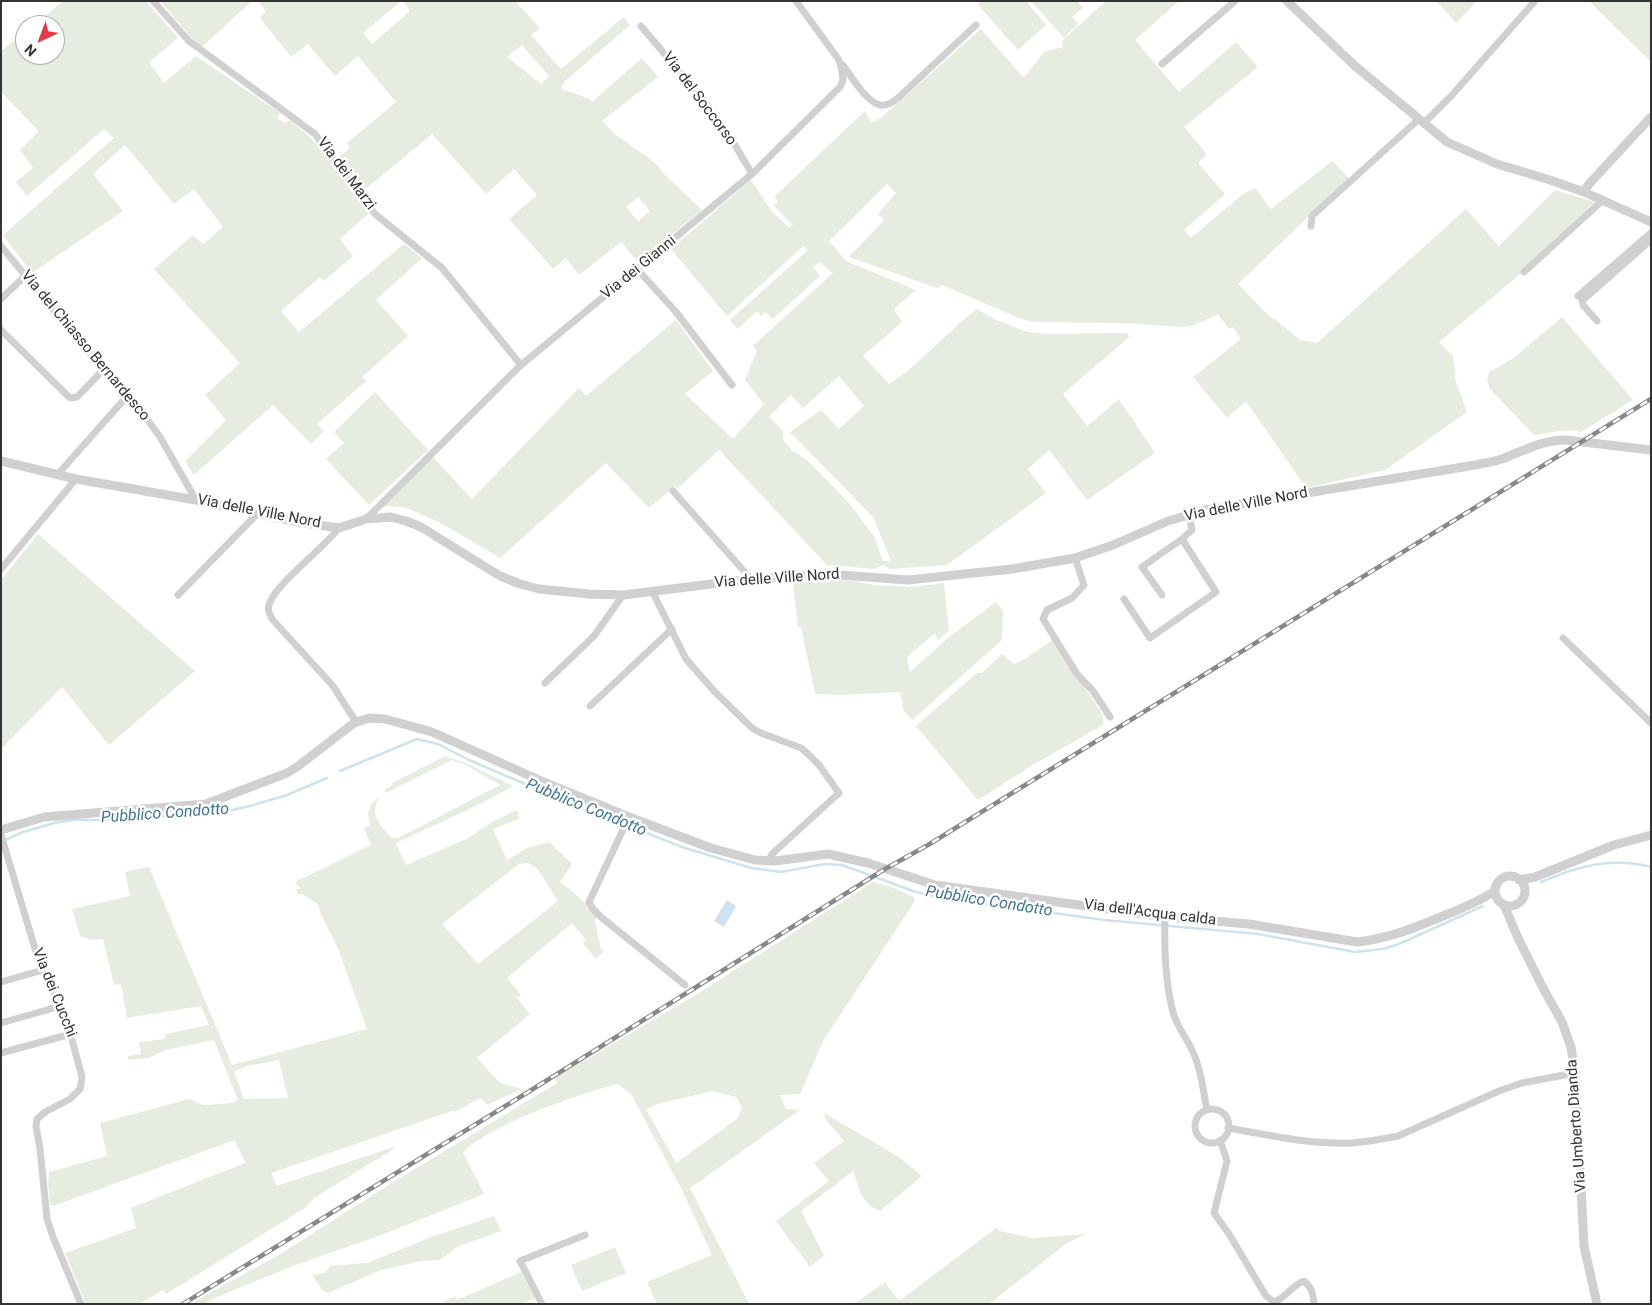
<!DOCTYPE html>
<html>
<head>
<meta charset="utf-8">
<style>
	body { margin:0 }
	#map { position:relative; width:1652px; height:1305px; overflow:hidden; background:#fff; font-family:Roboto,sans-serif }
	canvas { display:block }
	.frame { position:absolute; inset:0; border:2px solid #333; pointer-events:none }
	.north { position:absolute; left:15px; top:15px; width:50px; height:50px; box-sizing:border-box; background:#fff; border:1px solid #adadad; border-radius:50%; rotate:223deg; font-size:14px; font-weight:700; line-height:20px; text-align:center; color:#333 }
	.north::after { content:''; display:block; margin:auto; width:18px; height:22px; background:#e63946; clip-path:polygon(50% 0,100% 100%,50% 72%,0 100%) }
</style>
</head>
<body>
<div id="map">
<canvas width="1652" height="1305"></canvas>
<div class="frame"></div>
<div class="north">N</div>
</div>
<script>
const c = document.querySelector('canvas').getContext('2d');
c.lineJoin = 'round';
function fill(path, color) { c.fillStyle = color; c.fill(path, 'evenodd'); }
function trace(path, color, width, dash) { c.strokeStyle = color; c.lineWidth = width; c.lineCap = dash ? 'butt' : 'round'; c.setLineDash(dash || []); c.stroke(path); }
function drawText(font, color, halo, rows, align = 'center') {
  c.font = font + ' Roboto,sans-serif'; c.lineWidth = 5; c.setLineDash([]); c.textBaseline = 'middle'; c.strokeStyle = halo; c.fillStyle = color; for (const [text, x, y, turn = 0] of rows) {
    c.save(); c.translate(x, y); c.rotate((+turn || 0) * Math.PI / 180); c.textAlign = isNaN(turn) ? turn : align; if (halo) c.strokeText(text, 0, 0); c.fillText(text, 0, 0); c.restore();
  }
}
fill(new Path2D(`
	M63 1H146L178 38 149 62 164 83 196 56 280 113 277 118 285 123 290 120 323 149 370 212 340 239 353 256 324 281 320 277 281 311 299 332 404 244 422 258 376 300 408 336 362 377 366 381 317 424 324 431 311 444 273 405 194 475 185 461 226 420 205 395 240 363 154 269 193 235 203 244 223 227 194 189 174 204 125 145 93 174 123 211 32 273 3 235 114 138 104 129 27 196 16 182 33 168 20 150 39 131 1 92V51L25 32V55H55V25H34Z
	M160 1H252L202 47 191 37Z
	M258 1H401L363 33 372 44 410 11 403 1H515L540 28 531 35 561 69 624 17 630 25 564 82 561 89 590 99 592 102 642 58 658 77 602 121 616 135 654 162 664 174 702 210 638 262 621 242 579 275 566 258 553 269 509 219 537 195 514 169 486 194 432 134 363 191 338 157 350 148 347 143 396 102 358 56 335 76 308 44 291 57 260 18 266 11ZM522 45 549 76 541 84 507 57ZM638 197 650 211 638 221 626 207Z
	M981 1H1026L1046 25 1018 50 978 5Z
	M1077 1 1083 8 1072 17 1078 24 1064 38 1032 2Z
	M1106 1H1179L1135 40 1179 92 1236 42 1258 67 1184 127 1207 154 1198 163 1225 194 1184 230 1191 238 1243 194 1255 188 1271 209 1332 161 1349 178 1238 284 1269 316 1276 320 1300 340 1317 343 1466 209 1499 246 1555 190 1595 202 1519 275 1439 342 1453 356 1456 382 1467 412 1385 470 1306 488 1246 401 1227 418 1193 377 1241 339 1233 327 1229 329 1218 314 1192 326 1183 327 1123 323 1033 322 1019 318 942 285 937 288 849 257 884 220 878 214 896 193 887 184 829 241 846 261 916 290 894 309 902 322 863 356 889 384 909 370 962 321 977 309 996 320 1028 332 1047 334 1128 333 1129 337 1063 394 1087 426 1119 399 1155 453 1087 500 1049 450 1028 469 1046 493 947 565 890 569 883 565 874 569 827 565 719 450 677 489 675 486 649 508 606 463 500 558 439 522 404 507 383 506 433 457 472 499 579 388 586 396 676 320 713 371 685 394 733 439 764 404 745 380 757 351 753 346 833 273 819 262 813 267 820 276 773 319 765 312 761 316 757 311 738 329 730 320 808 250 803 246 727 316 671 249 751 180 772 212 789 227 793 225 774 206 778 201 774 197 865 111 871 123 881 118 981 29 1023 77 1026 75 1044 52 1063 47 1062 41ZM839 376 864 406 839 429 821 410 790 432 873 517 891 561H883L874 536 849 503 807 460 793 451 783 440V431L769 417 791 395 803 408Z
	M1436 1H1477L1456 23Z
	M1589 1H1651V62Z
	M1562 317 1633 400 1581 432C1567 428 1548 433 1534 435L1490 389 1487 380 1489 372 1515 357Z
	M375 392 428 450 369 505 326 459 344 443 334 432Z
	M38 534 195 671 109 745 62 687 1 749V580Z
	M840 579 875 585 910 587 944 583 949 631 938 640 935 633 907 657 910 672 949 637 996 602 1003 611 1002 640 912 720 904 711 900 692 843 695 815 694 801 627H798L793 583Z
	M1053 640 1103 715V725L1031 766 978 800 916 726 977 673H982L1002 654 1014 664 1023 660Z
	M445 756 468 764 513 786C476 808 435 824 396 843L406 865 466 839 494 821 517 810 519 819 493 829 507 860 527 848 549 842 572 864 560 882 573 892 597 914 595 921 601 949 604 951 596 959 583 943 586 940 572 923 507 978 521 995 517 998 530 1014 477 1058 500 1083 522 1089 487 1105 480 1098 454 1112 452 1111 271 1173 277 1186 394 1147 392 1150 314 1198 305 1208 166 1294 163 1290 140 1304H86L65 1253 136 1228 131 1208 245 1163 235 1140 53 1206 50 1205 48 1183 49 1172 107 1156 100 1123 189 1099 204 1105 233 1103 238 1100 214 1040 165 1050 149 1058 128 1060V1056L141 1054 139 1042 165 1039 166 1034 209 1025 201 1006 127 1018 121 984 114 985 103 939 91 940 80 936 72 909 130 896 125 872 149 867 232 1065 367 1029 339 951 320 912 319 905 302 894 298 895 296 889H301L296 884 297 881 371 845 364 828 370 825 368 812 370 811V805L380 796C368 814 380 825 392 838H398L500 785 466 765 452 760 386 793 384 790 393 785 392 783ZM528 863 537 868 558 901 478 964 442 924 519 864ZM279 1060 288 1098 244 1099 234 1072 247 1066Z
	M873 882 889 886 914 897 915 901 823 1041 800 1094 780 1095 786 1109 800 1110 690 1188 749 1304H657L647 1282 712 1255 683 1192 631 1094 618 1084C584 1092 483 1127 463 1153L484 1194 381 1235 293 1266 217 1297 204 1304H190L282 1253 387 1186 557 1083 555 1078 702 991ZM713 1091 736 1097 742 1108 737 1119 676 1163 646 1109 661 1103Z
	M824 1113 899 1157 922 1176 880 1211C859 1203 861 1189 853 1171L801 1211 824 1255 810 1267 776 1221 829 1181 814 1163 844 1141 826 1120Z
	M494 1216 501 1231 457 1247 440 1260 421 1261 381 1270 328 1293 323 1291 312 1275 325 1273 330 1266 367 1263 434 1236Z
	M996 1228 1000 1231 1032 1238 1086 1234 1067 1243 989 1304H854L885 1282 899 1301Z
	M615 1247 626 1273 582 1291 571 1265Z
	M521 1272 535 1298 521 1304H439L455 1296 457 1300Z`), '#e6ecdf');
fill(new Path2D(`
	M727 900 736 906 724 927 714 921Z`), '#cfe2ee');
trace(new Path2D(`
	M340 771 417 739 438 744 469 760 565 801 682 847 751 868 781 872 825 864 842 865 916 892 939 897 1104 920 1258 934 1355 952 1383 949 1399 944 1483 906
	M5 840 23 832 54 823 72 820H109L219 813 250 806 287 795 327 778
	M1541 882C1578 866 1610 857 1651 867`), '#cfe2ee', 2.5);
trace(new Path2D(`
	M153 1 189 41 315 134 375 214 442 268 521 365
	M641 26 706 103 735 145 752 174
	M1162 64 1235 1
	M843 65C851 76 866 102 880 105 888 106 893 102 898 98L976 25
	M1424 123 1452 95 1535 1
	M1311 226 1312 216 1419 119
	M1 246 85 348 129 394 160 437 196 500
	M638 270 676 312 732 385
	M1524 272 1602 201
	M1578 296 1651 233
	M1 299 26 275
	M1597 321 1583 305 1582 301 1651 240
	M1 330 70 398 77 397 105 368
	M58 474 129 394
	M673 491 751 579
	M366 519 521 365 752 174 840 87 843 80 842 72 839 60 796 1
	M339 528C325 547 273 586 269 605 267 610 270 615 272 619L333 686 356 722
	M1075 558 1084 585 1072 598 1047 610 1043 619 1077 674 1093 691 1110 717
	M1 569 76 479
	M652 591 686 659 714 691 752 728 761 733 801 748 807 753 819 765 839 793 772 854 769 860
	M178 595 258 513
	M1162 595 1142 567 1182 539
	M1124 599 1150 638 1216 592 1182 539 1192 530 1189 515
	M1563 638 1651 723
	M545 683 594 636 623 595
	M590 706 672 629
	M629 817 589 902 593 909 601 917 685 985
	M1 835 39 962 48 982 65 1014 82 1077 80 1089 70 1099 45 1112 37 1119 36 1126 40 1149 47 1219 53 1237 81 1304
	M1165 917C1164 949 1165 981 1173 1012 1177 1027 1186 1037 1192 1050 1201 1068 1203 1090 1207 1110
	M1 982 43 970
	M1 1023 61 1006
	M1 1053 71 1034
	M1195 1126a17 17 0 1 1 34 0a17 17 0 1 1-34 0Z
	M1228 1128C1269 1135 1311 1145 1352 1143 1367 1142 1383 1139 1398 1136L1499 1091 1522 1083 1575 1073
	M1220 1140 1227 1161 1214 1213 1229 1234 1266 1296 1274 1302C1286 1298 1292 1285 1304 1281 1312 1288 1313 1293 1314 1304
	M542 1304 520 1261 585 1235`), '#d0d0d0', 7);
trace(new Path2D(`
	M1287 1 1355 66 1447 142 1497 164 1547 179 1584 192 1651 222
	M1584 192 1589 184 1651 117
	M1 461 76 479 196 500 298 522 339 528 366 519 391 517 406 521 421 527 500 576 520 584 539 589 589 594 623 595 751 579 827 574 908 580 1012 569 1075 558 1113 545 1168 521 1205 510 1475 465C1484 463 1493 462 1502 459 1523 451 1542 440 1566 440L1651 450
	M1 830 44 817 206 804 287 773 297 767 354 723 369 718 385 719 432 732 546 783 629 817 711 848 755 860 775 861 828 854 868 863 935 885 1165 917 1249 924 1357 942C1387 939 1414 928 1443 916 1461 909 1478 902 1495 891
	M1495 891a15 15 0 1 1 30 0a15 15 0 1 1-30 0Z
	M1519 880 1535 877 1614 845 1651 835
	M1504 905 1518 938 1543 988 1562 1022 1571 1047 1575 1073 1584 1246 1597 1304`), '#d0d0d0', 9);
const rail = new Path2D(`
	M183 1304 525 1094 885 869 928 845 1651 399`);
trace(rail, '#888', 4.5);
trace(rail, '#fff', 2.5, [8]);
drawText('15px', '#333', '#fff', [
	["Via del Soccorso",699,99,53],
	["Via dei Marzi",346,174,53],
	["Via dei Gianni",639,268,-39],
	["Via del Chiasso Bernardesco",85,346,50],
	["Via delle Ville Nord",1246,505,-11],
	["Via delle Ville Nord",259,512,11],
	["Via delle Ville Nord",777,579,-4],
	["Via dell'Acqua calda",1150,913,7],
	["Via dei Cucchi",54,993,68],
	["Via Umberto Dianda",1577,1126,-94]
]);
drawText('italic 16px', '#3f7597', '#fff', [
	["Pubblico Condotto",586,808,22],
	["Pubblico Condotto",165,814,-4],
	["Pubblico Condotto",989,902,9]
]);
</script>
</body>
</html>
